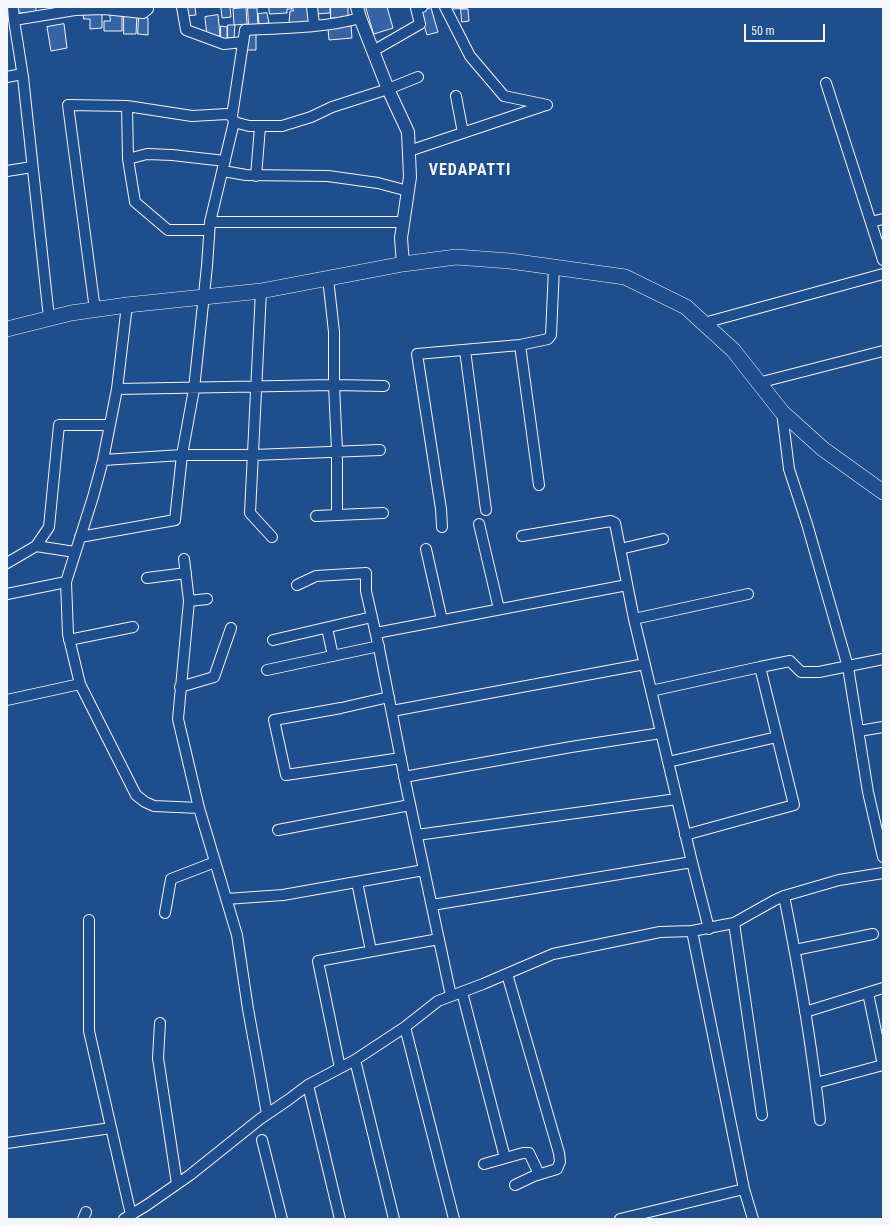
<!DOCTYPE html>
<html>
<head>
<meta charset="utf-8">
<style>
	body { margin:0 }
	#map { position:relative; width:890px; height:1226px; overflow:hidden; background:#1f4e8c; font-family:"Roboto Condensed",sans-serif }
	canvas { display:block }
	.frame { position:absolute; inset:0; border:8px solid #f2f6ff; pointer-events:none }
	.scale { position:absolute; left:744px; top:24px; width:81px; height:18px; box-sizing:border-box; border:2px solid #f2f6ff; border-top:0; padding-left:5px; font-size:12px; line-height:14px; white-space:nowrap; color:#f2f6ff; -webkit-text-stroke:3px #1f4e8c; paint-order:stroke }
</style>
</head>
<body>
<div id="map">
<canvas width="890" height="1226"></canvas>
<div class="frame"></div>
<div class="scale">50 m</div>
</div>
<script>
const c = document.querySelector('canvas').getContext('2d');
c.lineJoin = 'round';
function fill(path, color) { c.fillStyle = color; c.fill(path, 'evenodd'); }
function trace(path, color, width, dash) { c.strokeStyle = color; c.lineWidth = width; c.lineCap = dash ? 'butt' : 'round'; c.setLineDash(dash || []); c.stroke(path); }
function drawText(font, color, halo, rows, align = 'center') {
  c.font = font + ' "Roboto Condensed",sans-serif'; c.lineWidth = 3; c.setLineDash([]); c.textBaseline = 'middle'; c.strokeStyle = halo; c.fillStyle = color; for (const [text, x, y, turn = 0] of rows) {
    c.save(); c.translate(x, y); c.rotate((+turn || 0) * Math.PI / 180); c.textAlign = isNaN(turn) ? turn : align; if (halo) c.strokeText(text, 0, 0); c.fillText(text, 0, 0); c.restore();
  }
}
const building = new Path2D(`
	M18 7H36V12L19 13Z
	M185 7H195L196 15 185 16Z
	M230 7 231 17 222 18 221 8Z
	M269 7H292V9H287V13L270 14Z
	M293 7H309V23H289L290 11H293Z
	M314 7H330V13L315 14Z
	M331 7H348V18H331Z
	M366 7H387L393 28 374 34Z
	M454 7H468V8L454 9Z
	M246 8 247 24 234 25 233 9Z
	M248 8H257L258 26 249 27Z
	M431 8 438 32 427 35 420 12Z
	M461 9H468L469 21 462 22Z
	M83 11H102V28L90 29V19H84Z
	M110 13 122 14V31H104V21H110Z
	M124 13H137L136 34H124Z
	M267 13 269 23 259 24 258 14Z
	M218 15 220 36 207 37 205 17Z
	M139 17 148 18V35L138 34Z
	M64 24 67 48 51 51 47 27Z
	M228 25H235L234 38H228Z
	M221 26 227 27V39H221Z
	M351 26 352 38 329 40 328 28Z
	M245 32H256V50H245Z`);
fill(building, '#3563a3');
trace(building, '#f2f6ff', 1);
const minor = new Path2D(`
	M13 7 14 20 23 77 49 318
	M182 7 186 30 224 44 243 42
	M312 7 314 25
	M445 7 470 56 504 96 547 105
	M14 20 75 10 104 9 143 13 148 9V7
	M373 51 420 24 416 8 422 7
	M7 77 22 74
	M826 83 883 260
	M456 96 463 133
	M127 106 128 159 135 202 168 230H209
	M232 116 245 30C281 28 325 28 360 18
	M409 151 546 105
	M128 159 147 154 172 155 225 161
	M7 171 32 167
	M223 171 246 175 328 176 378 183 408 191
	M256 176 260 127
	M210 222H404
	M871 222 883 219
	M328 278 334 332V385L337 451V515L383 513
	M261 291 250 513 272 537
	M127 305 117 389 103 460 93 497 66 582 68 634 80 684 136 795 145 802 154 806 199 808 178 719 189 601 184 559
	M95 310 68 105 127 106 192 116 227 114 232 116 234 122 249 126H282L311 117 332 107 388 89 418 77
	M704 323 883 274
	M520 345 539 485
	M465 350 486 510
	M758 383 883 351
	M117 389 334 385 384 386
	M782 412 789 469 807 524 848 667 868 792 883 857
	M103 460 182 455H253L380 450
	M316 516 337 515
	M479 524 499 609
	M442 527 441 509 417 354 520 345 548 339 551 335 554 267
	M522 536 611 521 615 523 634 619 692 862 709 929
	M80 537 175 520 182 455 194 389 207 266 210 222 234 122
	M36 546 75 552
	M426 549 442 620
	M620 549 663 539
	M7 563 36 546 49 527 59 425H110
	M147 578 186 573
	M297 585 316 576 366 573V591L379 648 407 790 451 996
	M7 594 66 582
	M189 601 207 599
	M634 619 748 594
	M327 628 333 656
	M376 633 627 585
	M69 640 133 627
	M273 640 372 617
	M267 670 379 646
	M180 687 214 677 231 628
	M651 691 760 667
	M389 697 341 708 274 720 286 775 401 758
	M7 700 80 684
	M392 711 645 664
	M859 731 883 727
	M668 762 777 737
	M404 777 571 747 661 733
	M199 808 237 935 248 1009 267 1114
	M278 830 410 805
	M417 835 677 799
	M685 835 794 805 760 667 790 661 801 672H819L883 659
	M357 882 371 951
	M784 896C799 970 812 1045 820 1120
	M226 899 283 895 424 870
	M432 905 692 862
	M165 913 171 879 215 862
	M89 920V1031L131 1215
	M734 923 762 1115
	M692 931 744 1189 753 1219
	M795 950 873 934
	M507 974 559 1153 560 1162 557 1169 534 1176 515 1185
	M462 992 505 1158
	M868 993 883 1065
	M805 1012 883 988
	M160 1023 158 1058 177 1184
	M405 1027 454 1219
	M355 1060 394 1219
	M340 1068 318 961 439 939
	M816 1083 883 1065
	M308 1085 340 1219
	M262 1140 282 1219
	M7 1143 111 1128
	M484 1164 523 1153H529L539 1174
	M83 1219 86 1212
	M124 1219 147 1205 190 1175 260 1119 288 1100 308 1085 355 1060 405 1027 438 1001 483 984 553 954 660 932 692 931 734 923 775 900 784 896 839 880 883 873
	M620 1219 744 1189`);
const tertiary = new Path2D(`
	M357 7 360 18 388 89 408 132 410 177 401 238 403 264`);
const primary = new Path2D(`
	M7 329 71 313 127 305 261 291 403 264 456 257 510 261 625 277 686 307 733 350 782 412 823 449 883 492`);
trace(minor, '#f2f6ff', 12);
trace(tertiary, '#f2f6ff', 14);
trace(primary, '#f2f6ff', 16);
trace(minor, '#1f4e8c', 10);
trace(tertiary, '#1f4e8c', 12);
trace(primary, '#1f4e8c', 15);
c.letterSpacing = '1px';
drawText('bold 16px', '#f2f6ff', '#1f4e8c', [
	["VEDAPATTI",470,171]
]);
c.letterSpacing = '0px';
</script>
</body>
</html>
